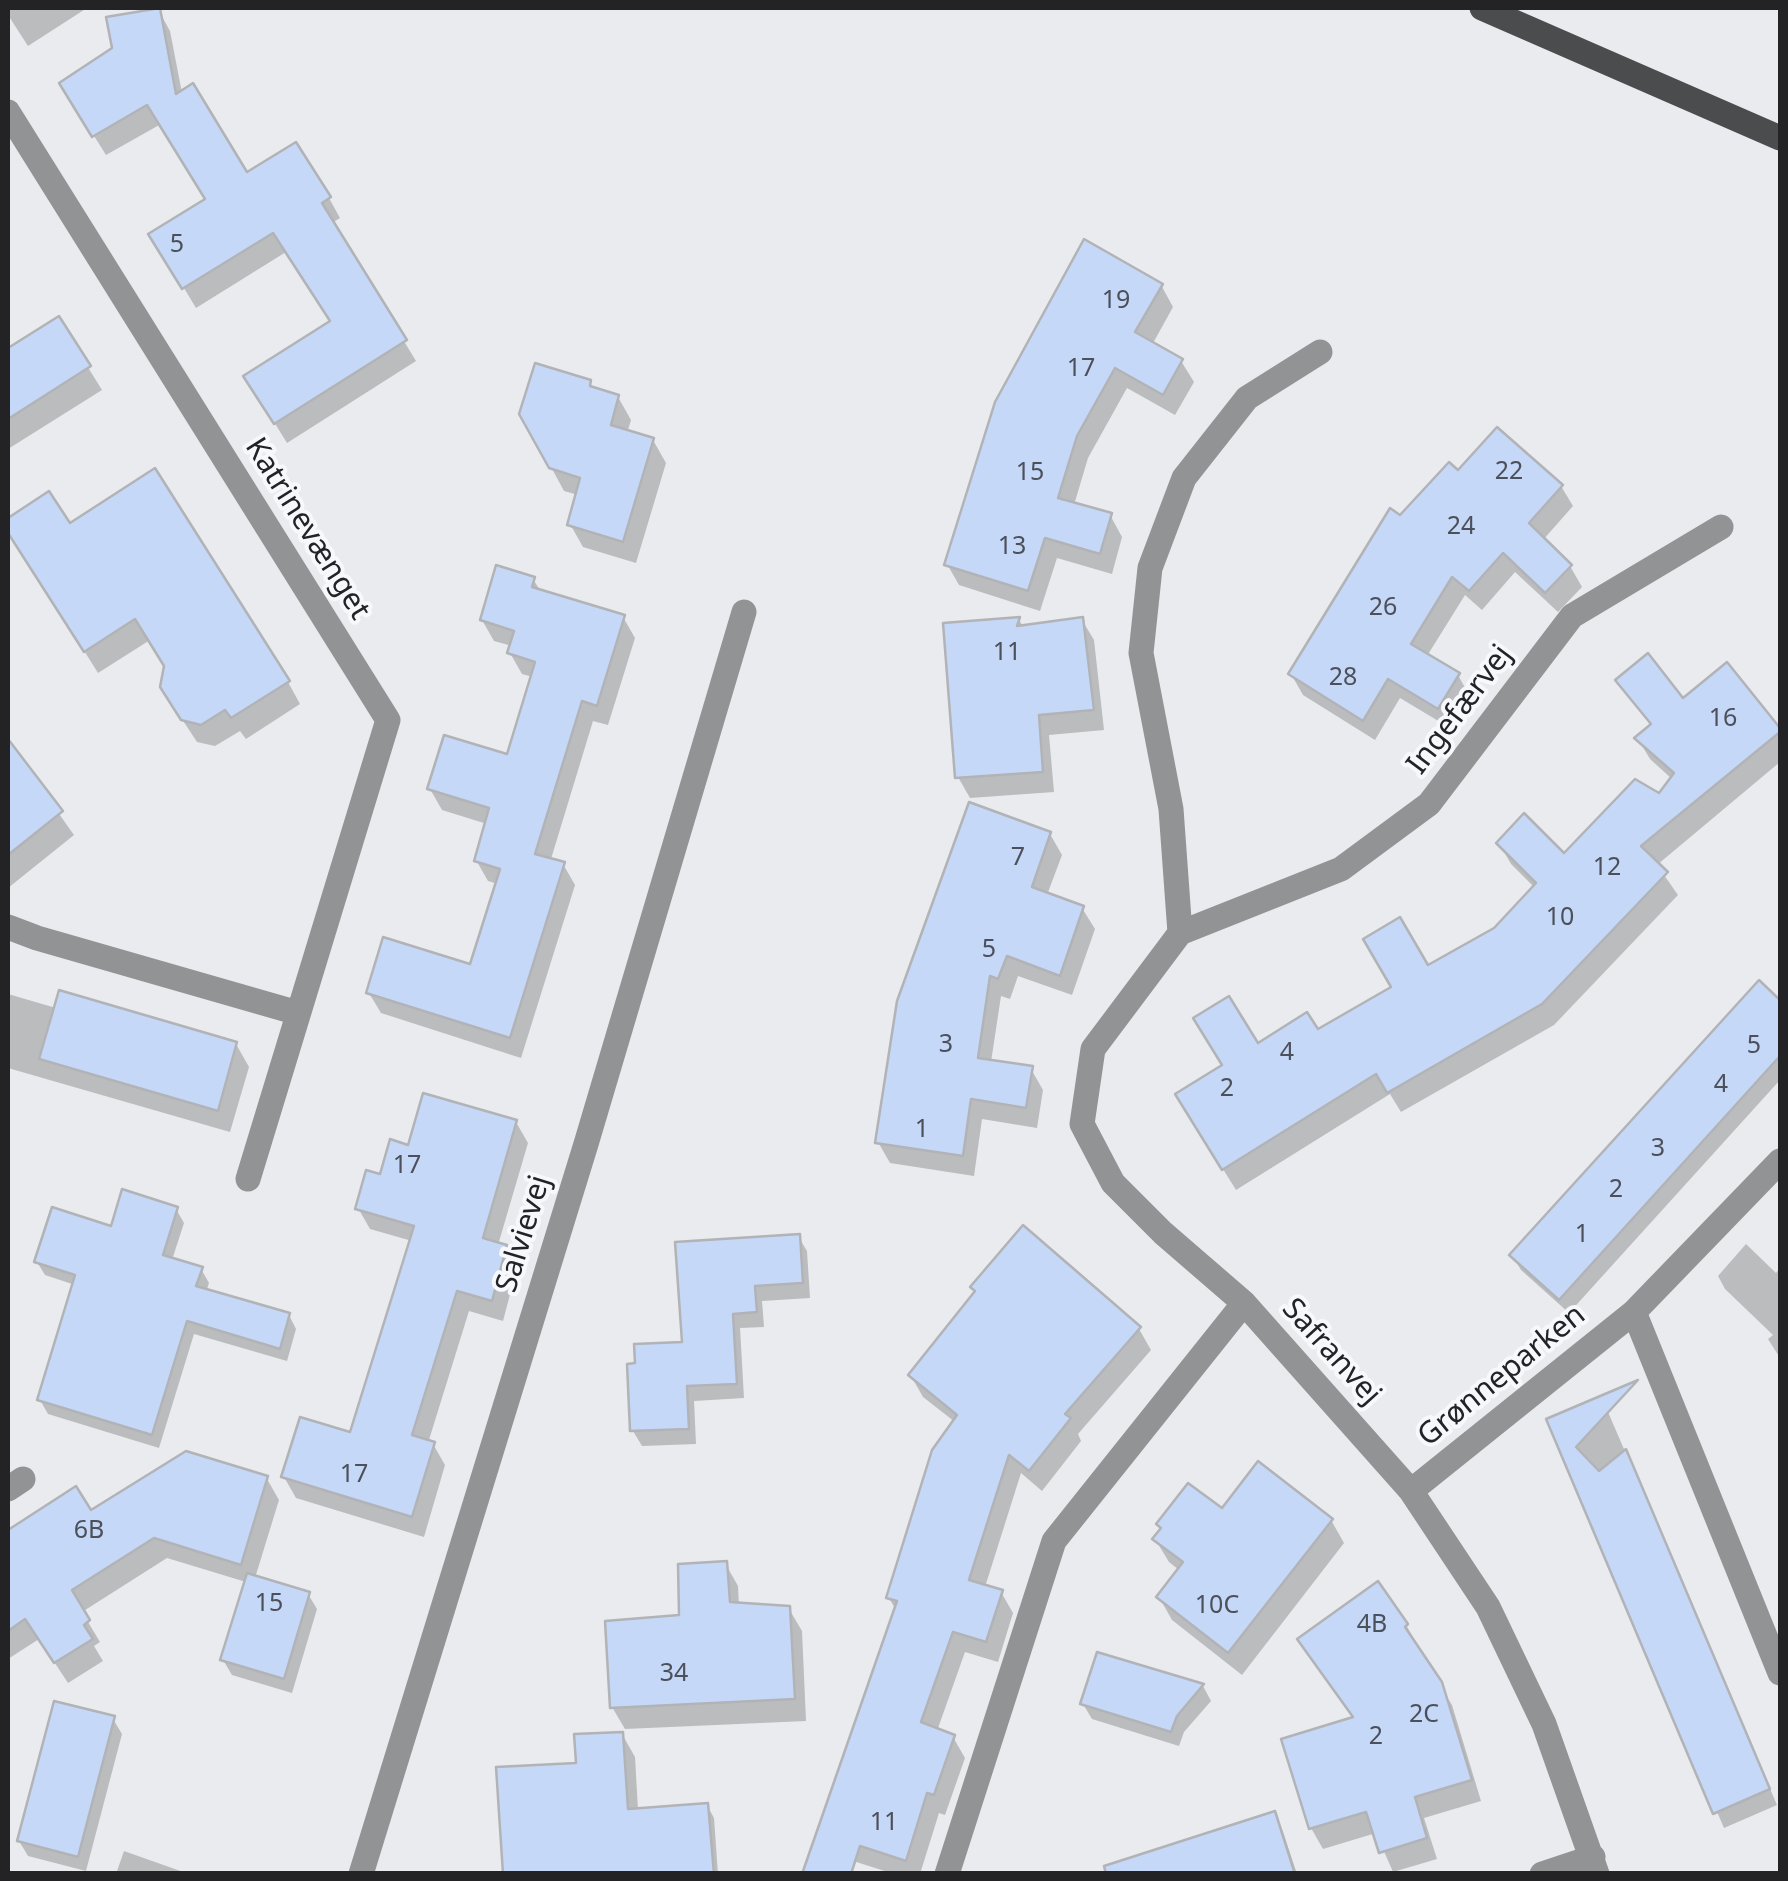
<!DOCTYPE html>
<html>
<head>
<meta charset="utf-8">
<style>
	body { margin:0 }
	#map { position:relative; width:1788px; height:1881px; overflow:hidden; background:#e9ebee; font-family:"Noto Sans",sans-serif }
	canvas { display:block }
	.frame { position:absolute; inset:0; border:10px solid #232325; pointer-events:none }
</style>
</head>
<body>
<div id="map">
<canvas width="1788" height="1881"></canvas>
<div class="frame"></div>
</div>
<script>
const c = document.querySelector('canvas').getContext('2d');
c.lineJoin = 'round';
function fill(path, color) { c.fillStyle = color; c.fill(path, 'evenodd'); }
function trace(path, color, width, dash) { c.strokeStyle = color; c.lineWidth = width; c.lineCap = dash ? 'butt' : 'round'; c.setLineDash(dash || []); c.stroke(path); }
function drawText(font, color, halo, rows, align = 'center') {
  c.font = font + ' "Noto Sans",sans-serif'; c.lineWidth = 8; c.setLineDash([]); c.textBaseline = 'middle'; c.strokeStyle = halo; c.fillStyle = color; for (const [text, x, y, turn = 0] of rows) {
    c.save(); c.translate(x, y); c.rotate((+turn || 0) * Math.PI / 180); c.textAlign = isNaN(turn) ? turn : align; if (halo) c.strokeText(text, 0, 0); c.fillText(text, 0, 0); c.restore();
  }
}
fill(new Path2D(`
	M8 8H87L28 46 8 15Z
	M159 11 170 31 182 93 246 176 329 198 340 218 332 223 416 361 287 443 258 396 332 322 286 252 196 308 152 235 208 200 161 124 106 155 74 104 114 50Z
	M1161 285 1173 307 1152 345 1181 361 1194 382 1175 415 1127 388 1088 458 1074 505 1110 515 1122 537 1112 574 1057 558 1040 611 959 585 947 564Z
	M58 319 102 390 8 449V351Z
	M589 382 594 390 618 397 631 420 627 433 653 440 666 463 636 563 583 547 570 524 578 495 564 491 551 467Z
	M1458 474 1561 486 1573 506 1543 540 1570 566 1582 587 1558 612 1515 572 1482 610 1465 595 1427 656 1458 675 1469 695 1450 728 1400 698 1375 740 1303 695 1291 674 1400 519Z
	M49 494 69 526 288 682 300 704 246 739 240 731 215 746 197 742 176 710 167 667 150 640 98 673 8 529V521Z
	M533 579 541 592 623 617 635 638 608 725 593 721 551 859 563 864 575 885 521 1058 381 1013 369 993 472 967 498 884 488 881 476 860 487 824 442 810 430 789 508 757 533 677 522 674 510 653 512 646 494 641 482 620Z
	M1019 620 1024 628 1082 620 1094 640 1104 730 1049 735 1054 792 970 798 958 777Z
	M1726 665 1780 732V762L1657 865 1678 895 1554 1025 1401 1112 1390 1094 1236 1190 1190 1116 1257 1046 1317 1032 1495 930 1535 888 1511 864 1499 843 1565 856 1659 796 1672 779 1650 759 1638 739 1652 727 1618 680 1682 702Z
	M23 763 74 835 8 888V775Z
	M1050 834 1062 855 1047 895 1082 908 1095 929 1072 995 1018 976 1010 999 1001 996 991 1062 1031 1069 1043 1090 1037 1128 982 1119 974 1176 890 1163 878 1142Z
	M1759 984 1780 1004V1080L1569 1313 1521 1270 1512 1255Z
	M8 994 56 1008 236 1044 249 1067 230 1132 8 1068Z
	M516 1122 528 1143 498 1245 505 1247 517 1268 503 1321 469 1311 428 1443 433 1444 445 1465 424 1537 296 1498 284 1477 352 1435 412 1241 370 1229 358 1208 410 1148Z
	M176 1209 184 1223 172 1260 201 1269 209 1283 206 1292 289 1315 296 1329 287 1361 194 1334 159 1448 48 1414 40 1400 75 1285 45 1275 37 1262Z
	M798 1236 807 1251 810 1298 762 1301 764 1327 740 1328 744 1398 694 1401 696 1444 642 1446 633 1431 685 1344Z
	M1746 1244 1776 1273 1780 1268V1358L1768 1339 1773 1335 1725 1289 1718 1276Z
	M1139 1329 1151 1350 1078 1434 1081 1441 1042 1491 1021 1473 985 1587 1001 1592 1013 1613 998 1662 965 1652 937 1731 953 1737 965 1758 945 1815 939 1813 920 1874H894L828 1853 896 1610 889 1598 955 1422 923 1397 911 1376Z
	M1602 1398 1777 1805 1724 1828 1549 1420Z
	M267 1479 279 1500 255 1578 308 1594 317 1609 292 1693 232 1675 223 1660 246 1582 167 1558 82 1612 100 1642 94 1646 103 1661 68 1683 39 1639 8 1659V1564L91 1513Z
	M1222 1512 1331 1520 1344 1543 1242 1675 1172 1620 1159 1597 1179 1570 1169 1562 1155 1539Z
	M725 1563 738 1586 739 1606 789 1609 802 1631 806 1721 625 1729 612 1707Z
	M1406 1625 1418 1646 1416 1648 1452 1705 1481 1801 1424 1818 1437 1859 1393 1872 1376 1833 1323 1849 1311 1828 1284 1741 1355 1720 1312 1660Z
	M1098 1655 1203 1686 1211 1701 1184 1732 1179 1746 1092 1719 1083 1704Z
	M113 1719 122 1734 86 1871 28 1856 19 1841Z
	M622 1734 635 1757 638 1810 707 1805 714 1818 718 1874H640L579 1766Z
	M1274 1814 1282 1829 1297 1874H1151Z
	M124 1851 189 1874H116Z`), '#0003');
const building = new Path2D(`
	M160 8 176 94 193 83 247 172 296 142 331 197 322 203 407 340 274 424 243 376 330 321 273 233 182 289 148 234 205 199 147 105 92 137 59 83 112 48 106 17Z
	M1084 239 1163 284 1135 332 1183 359 1163 395 1115 368 1077 436 1058 498 1112 513 1100 554 1045 538 1028 591 944 565 995 402Z
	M59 316 91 366 8 419V348Z
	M535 363 591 380 590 386 619 395 611 425 654 438 623 542 567 525 580 478 549 468 519 414Z
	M1497 427 1563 485 1529 523 1572 565 1545 593 1503 553 1469 591 1452 577 1411 644 1460 673 1438 709 1388 679 1363 721 1288 674 1390 508 1400 515 1449 462 1458 470Z
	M155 468 290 681 231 718 225 710 201 725 181 720 160 687 164 666 135 619 84 652 8 533V518L49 491 70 523Z
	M496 565 535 577 532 587 625 615 597 706 582 701 535 854 565 862 510 1038 366 993 383 937 470 964 500 869 474 861 489 808 427 789 444 735 507 754 535 662 507 653 514 631 480 620Z
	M1020 617 1017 626 1083 617 1094 710 1039 715 1043 772 955 778 943 623Z
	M1648 653 1683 698 1727 662 1780 728V732L1641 846 1668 872 1542 1004 1387 1093 1376 1074 1222 1170 1175 1094 1222 1065 1193 1018 1229 996 1258 1043 1307 1012 1318 1029 1391 987 1363 939 1400 917 1428 965 1494 928 1536 883 1496 843 1524 813 1564 853 1635 779 1659 793 1674 773 1634 738 1651 724 1615 680Z
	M8 739 63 811 8 855Z
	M969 802 1051 832 1032 887 1084 906 1060 976 1007 956 998 979 990 976 978 1058 1033 1066 1026 1108 971 1099 963 1156 875 1143 897 1001Z
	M1759 980 1780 1000V1056L1559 1300 1509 1255Z
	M59 990 237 1042 218 1111 39 1059Z
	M423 1093 517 1120 483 1238 507 1245 492 1301 457 1291 412 1435 435 1442 412 1517 281 1477 300 1417 350 1432 414 1226 355 1209 366 1170 380 1174 390 1139 408 1145Z
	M122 1189 178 1207 163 1255 203 1267 196 1286 290 1313 280 1349 187 1321 152 1435 37 1400 75 1275 34 1262 52 1207 111 1226Z
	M1023 1225 1141 1327 1065 1414 1071 1418 1029 1471 1009 1455 969 1580 1003 1590 986 1642 953 1632 921 1722 955 1735 934 1795 927 1793 906 1861 860 1846 851 1874H802L897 1601 886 1598 932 1450 957 1415 908 1375 975 1291 970 1287Z
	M800 1234 803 1283 755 1286 757 1312 733 1314 737 1384 687 1386 689 1429 630 1431 627 1364 635 1363 634 1344 682 1342 675 1242Z
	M1638 1380 1576 1447 1599 1471 1626 1449 1770 1789 1713 1814 1546 1419Z
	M186 1451 268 1476 241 1565 154 1538 72 1590 90 1620 84 1625 93 1639 54 1663 25 1619 8 1631V1530L76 1486 91 1510Z
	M1258 1461 1333 1519 1228 1653 1156 1597 1183 1562 1152 1539 1161 1528 1156 1524 1188 1483 1222 1508Z
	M727 1561 730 1602 790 1606 795 1699 610 1708 605 1621 679 1615 678 1564Z
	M247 1573 310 1592 284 1679 220 1660Z
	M1378 1581 1408 1624 1405 1627 1442 1682 1472 1780 1415 1797 1427 1838 1379 1853 1366 1812 1309 1829 1281 1739 1353 1717 1297 1639Z
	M1097 1652 1204 1684 1177 1716 1171 1732 1080 1704Z
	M54 1701 115 1716 78 1857 17 1841Z
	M623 1732 628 1809 708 1803 714 1874H503L496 1767 576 1763 574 1734Z
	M1275 1811 1295 1874H1106L1104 1866Z`);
fill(building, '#c6d8f8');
trace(building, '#b1b3b6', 2.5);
trace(new Path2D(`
	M8 112 388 720 248 1179
	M8 927 37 938 298 1013
	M1180 933 1171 809 1141 653 1150 568 1184 478 1247 398 1320 352
	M1634 1312 1780 1673
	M8 1489 23 1479
	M1411 1491 1634 1312 1780 1161
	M361 1874 586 1144 744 612
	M947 1874 1054 1541 1244 1303
	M1542 1874 1593 1857
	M1597 1874 1544 1724 1488 1607 1411 1491 1244 1303 1163 1233 1113 1183 1082 1124 1093 1049 1180 933 1341 869 1429 804 1572 616 1721 527`), '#929394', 25);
trace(new Path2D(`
	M1482 8 1780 138`), '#4b4c4e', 25);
drawText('25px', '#4c505a', null, [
	["5",177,245],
	["19",1116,301],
	["17",1081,369],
	["22",1509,472],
	["15",1030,473],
	["24",1461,527],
	["13",1012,547],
	["26",1383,608],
	["11",1007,653],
	["28",1343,678],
	["16",1723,719],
	["7",1018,858],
	["12",1607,868],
	["10",1560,918],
	["5",989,950],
	["3",946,1045],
	["5",1754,1046],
	["4",1287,1053],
	["4",1721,1085],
	["2",1227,1089],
	["1",922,1130],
	["3",1658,1149],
	["17",407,1166],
	["2",1616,1190],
	["1",1582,1235],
	["17",354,1475],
	["6B",89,1531],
	["15",269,1604],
	["10C",1217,1606],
	["4B",1372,1625],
	["34",674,1674],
	["2C",1424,1715],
	["2",1376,1737],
	["11",884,1823]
]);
drawText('30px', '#232325', '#f6f8fc', [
	["Katrinevænget",307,529,58],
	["Ingefærvej",1460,710,-53],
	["Salvievej",524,1234,-73],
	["Safranvej",1331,1352,48],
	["Grønneparken",1502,1376,-39]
]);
</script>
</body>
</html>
